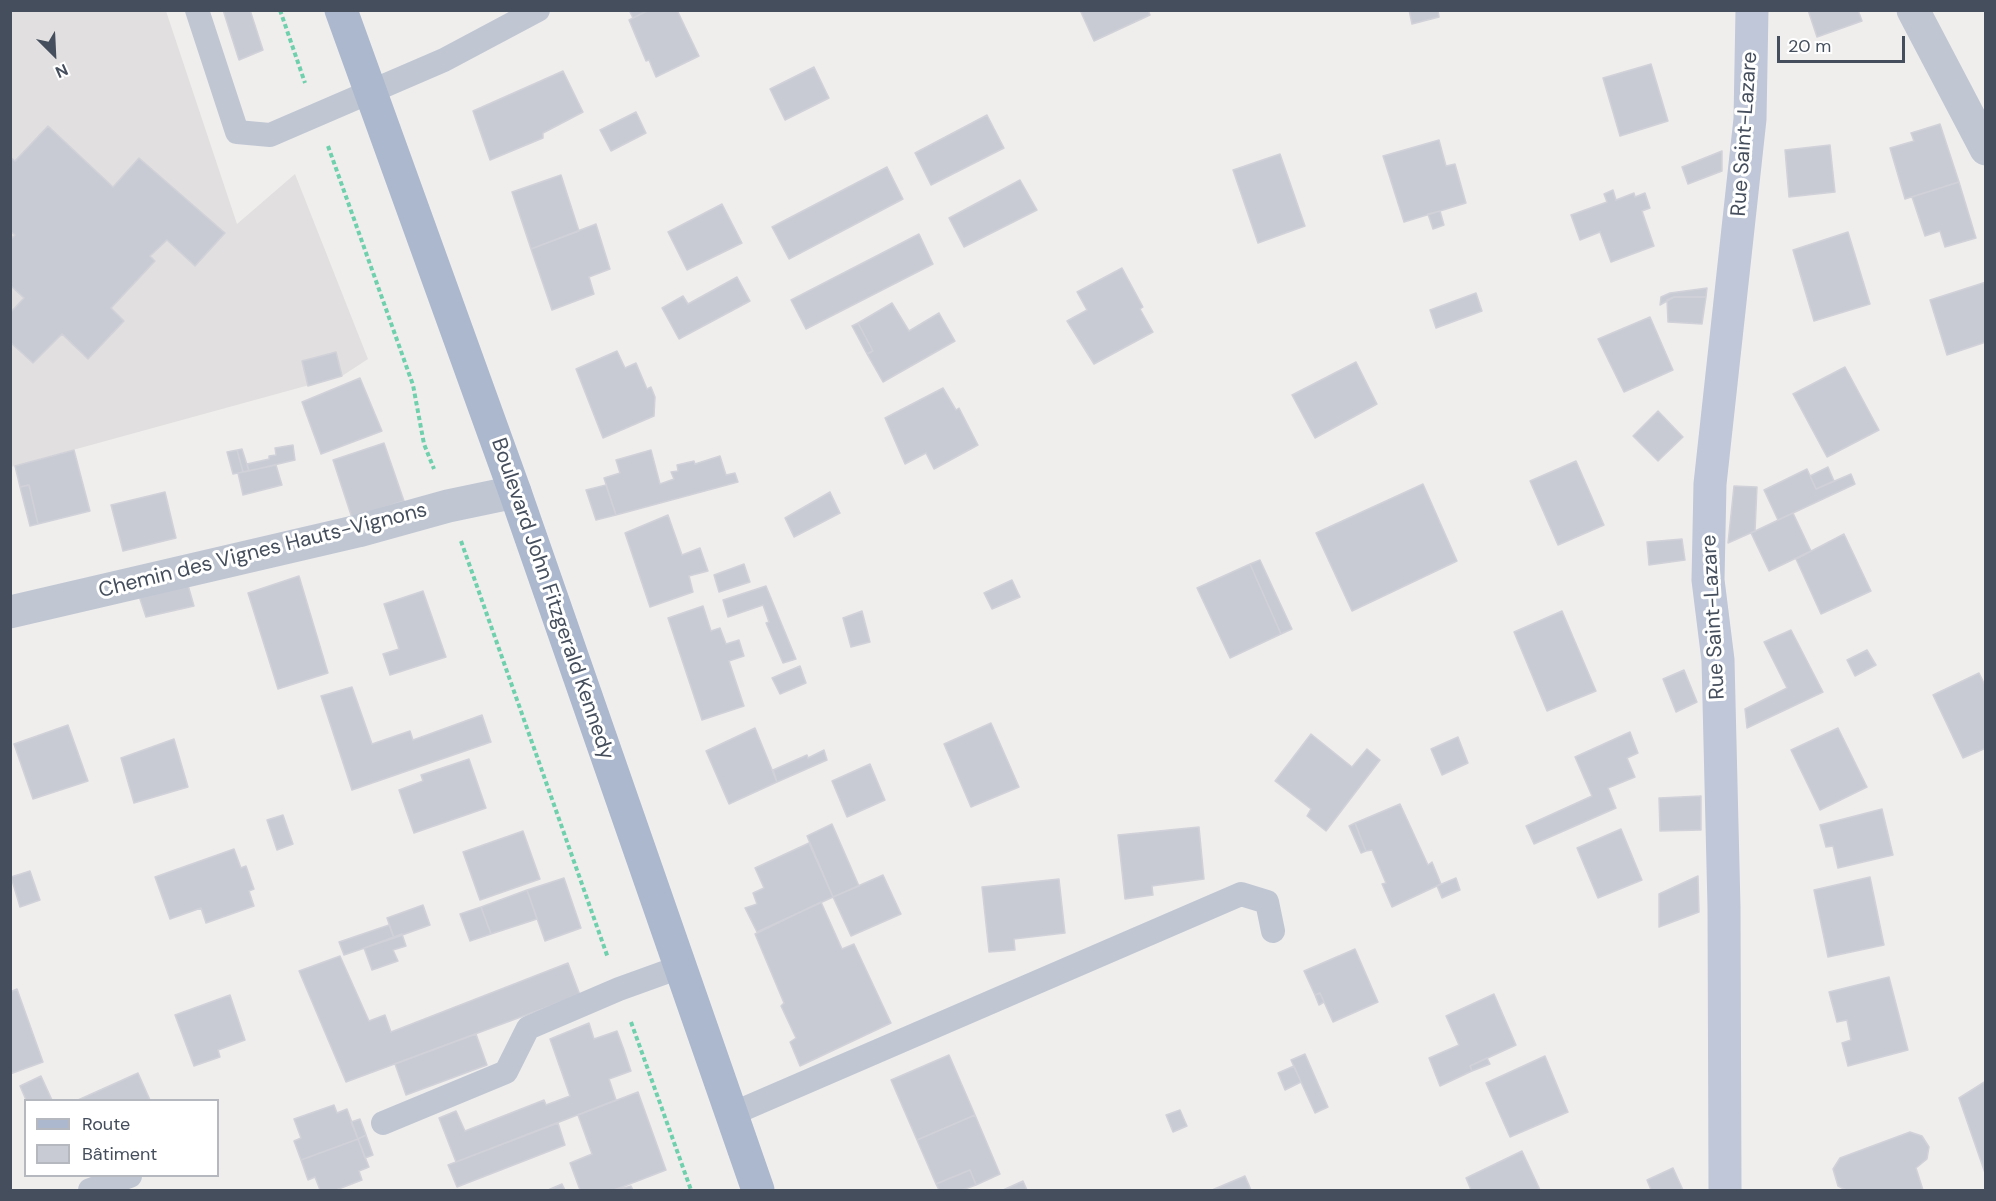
<!DOCTYPE html>
<html>
<head>
<meta charset="utf-8">
<style>
	body { margin:0 }
	#map { position:relative; width:1996px; height:1201px; overflow:hidden; background:#f0eeed; font-family:"DM Sans",sans-serif }
	canvas { display:block }
	.frame { position:absolute; inset:0; border:12px solid #454e5c; pointer-events:none }
	.legend { position:absolute; left:24px; top:1099px; width:195px; height:78px; box-sizing:border-box; background:#fff; border:2px solid #b5b8be; margin:0; padding:8px 10px; list-style:none; font-size:18px; color:#454e5c }
	.legend li { display:flex; align-items:center; gap:12px; height:30px }
	.legend b { width:30px; border:2px solid #b5b8be }
	.north { position:absolute; left:24px; top:24px; width:60px; height:60px; -webkit-text-stroke:4px #fff; paint-order:stroke; rotate:156deg; font-size:16px; font-weight:700; line-height:24px; text-align:center; color:#454e5c }
	.north::after { content:''; display:block; margin:auto; width:21px; height:27px; background:#454e5c; clip-path:polygon(50% 0,100% 100%,50% 72%,0 100%) }
	.scale { position:absolute; left:1777px; top:36px; width:128px; height:27px; box-sizing:border-box; border:3px solid #454e5c; border-top:0; padding-left:8px; font-size:18px; line-height:21px; white-space:nowrap; color:#454e5c; -webkit-text-stroke:4px #fff; paint-order:stroke }
</style>
</head>
<body>
<div id="map">
<canvas width="1996" height="1201"></canvas>
<div class="frame"></div>
<ul class="legend">
<li><b style="height:8px;background:#abb8ce"></b>Route</li>
<li><b style="height:16px;background:#c9cbd4"></b>Bâtiment</li>
</ul>
<div class="north">N</div>
<div class="scale">20 m</div>
</div>
<script>
const c = document.querySelector('canvas').getContext('2d');
c.lineJoin = 'round';
function fill(path, color) { c.fillStyle = color; c.fill(path, 'evenodd'); }
function trace(path, color, width, dash) { c.strokeStyle = color; c.lineWidth = width; c.lineCap = dash ? 'butt' : 'round'; c.setLineDash(dash || []); c.stroke(path); }
function drawText(font, color, halo, rows, align = 'center') {
  c.font = font + ' "DM Sans",sans-serif'; c.lineWidth = 6; c.setLineDash([]); c.textBaseline = 'middle'; c.strokeStyle = halo; c.fillStyle = color; for (const [text, x, y, turn = 0] of rows) {
    c.save(); c.translate(x, y); c.rotate((+turn || 0) * Math.PI / 180); c.textAlign = isNaN(turn) ? turn : align; if (halo) c.strokeText(text, 0, 0); c.fillText(text, 0, 0); c.restore();
  }
}
fill(new Path2D(`
	M11 11H166L237 224 295 174 368 359 342 376 11 467Z`), '#e1dfdf');
const building = new Path2D(`
	M223 10H250L263 50 239 60Z
	M629 10H649L633 18Z
	M649 10H677L699 56 656 77 649 60 646 61 629 20Z
	M1080 10H1148L1150 15 1094 41Z
	M1409 10H1438L1439 17 1412 24Z
	M1808 10H1858L1862 21 1817 37Z
	M1651 64 1668 121 1620 136 1603 78Z
	M814 67 829 98 785 120 770 89Z
	M563 71 583 112 543 133V138L490 160 473 111Z
	M636 112 646 133 611 151 600 130Z
	M987 115 1004 148 931 185 915 153Z
	M1940 124 1959 182 1905 199 1890 148 1914 141 1911 133Z
	M48 126 113 187 139 158 225 233 195 266 167 240 150 256 155 261 111 308 124 321 88 359 62 334 33 363 10 342V313L24 298 10 285V240L15 235 10 231V157L15 161Z
	M1439 140 1446 166 1455 164 1466 203 1404 222 1383 156Z
	M1830 145 1835 192 1789 197 1785 150Z
	M1722 151V171L1688 184 1682 167Z
	M1280 154 1305 226 1258 243 1233 170Z
	M887 167 903 199 789 259 772 227Z
	M561 175 579 231 531 249 512 192Z
	M1020 180 1037 210 964 247 949 218Z
	M1959 182 1976 238 1945 247 1940 231 1925 236 1912 197Z
	M1613 190 1616 200 1634 193 1635 197 1645 193 1650 208 1642 211 1654 246 1611 262 1600 232 1580 240 1571 215 1607 202 1604 194Z
	M722 204 742 243 687 270 668 232Z
	M1440 211 1444 225 1433 229 1428 214Z
	M596 224 610 269 589 277 594 294 552 310 531 249Z
	M1848 232 1870 304 1814 321 1793 250Z
	M919 234 933 264 806 329 791 300Z
	M1122 268 1143 307 1140 309 1153 332 1094 364 1067 321 1087 310 1077 292Z
	M737 277 750 301 679 339 662 308 683 296 688 304Z
	M1986 282V342L1947 355 1930 300Z
	M1707 288 1706 297H1674L1660 305 1661 297 1670 293Z
	M1476 293 1482 311 1436 328 1430 310Z
	M1674 297H1706L1702 324 1668 322 1667 300Z
	M892 303 909 331 939 313 955 341 883 382 867 354 873 351 858 323Z
	M1650 317 1673 370 1624 392 1598 339Z
	M858 323 873 351 867 354 852 326Z
	M617 351 625 368 636 363 647 389 651 387 655 397 654 416 603 438 576 369Z
	M336 352 342 376 308 386 302 361Z
	M1356 362 1377 404 1315 438 1292 395Z
	M1845 367 1879 430 1827 457 1793 394Z
	M360 378 382 431 321 454 302 402Z
	M943 388 956 410 959 408 978 445 934 469 926 453 905 464 885 418Z
	M1658 411 1683 437 1658 461 1633 436Z
	M384 443 404 501 352 518 333 460Z
	M293 445 295 460 249 471 247 464 269 459V456L276 455 275 448Z
	M242 449 249 471 243 472 237 450Z
	M74 450 90 511 38 524 29 485 20 487 15 466Z
	M237 450 243 472 233 474 227 452Z
	M651 450 660 484 674 479 671 472 678 471 677 465 694 461 695 464 720 456 726 475 735 473 738 482 616 515 604 478 620 473 616 460Z
	M1576 461 1604 525 1558 545 1530 481Z
	M276 465 282 485 243 495 238 473Z
	M1828 467 1834 481 1816 489 1810 476Z
	M1807 469 1816 489 1851 474 1855 484 1778 520 1764 490Z
	M1423 484 1457 561 1352 611 1316 533Z
	M29 485 38 524 30 526 20 487Z
	M606 485 616 515 596 520 586 490Z
	M1734 486 1757 487 1755 531 1728 543Z
	M165 492 176 538 123 551 111 505Z
	M830 492 840 513 794 537 785 518Z
	M1793 513 1811 551 1769 571 1751 533Z
	M668 515 682 555 700 548 708 571 689 576 693 592 650 607 625 533Z
	M1844 534 1871 591 1821 614 1796 559Z
	M1682 539 1685 560 1649 565 1647 542Z
	M1260 560 1292 629 1281 634 1250 564Z
	M744 564 750 582 719 592 714 575Z
	M1250 564 1281 634 1230 658 1197 588Z
	M299 576 328 673 278 689 248 593Z
	M1012 580 1020 597 992 609 984 593Z
	M188 585 194 606 146 617 139 596Z
	M766 586 796 659 783 663 766 623 769 622 763 605 728 617 723 600Z
	M423 591 446 657 390 675 383 654 399 649 384 604Z
	M703 606 711 631 720 628 726 644 739 640 744 656 729 661 744 706 702 720 668 618Z
	M862 611 870 642 851 647 843 618Z
	M1562 611 1596 691 1547 711 1514 632Z
	M1791 630 1823 692 1747 728 1745 709 1787 688 1764 642Z
	M1867 650 1876 665 1855 676 1847 660Z
	M800 666 806 683 780 694 772 678Z
	M1684 670 1697 702 1676 712 1663 679Z
	M1979 673 1986 687V748L1963 758 1933 695Z
	M352 687 372 744 410 731 413 740 482 715 491 742 352 790 321 696Z
	M991 723 1019 787 971 807 944 744Z
	M68 725 88 781 33 799 14 744Z
	M755 728 777 782 729 804 706 751Z
	M1838 728 1867 787 1820 810 1791 750Z
	M1630 732 1638 753 1627 758 1635 777 1608 788 1616 808 1534 844 1526 826 1592 796 1575 757Z
	M1311 734 1352 767 1367 749 1380 760 1326 831 1307 816 1311 809 1275 781Z
	M1458 737 1468 763 1442 775 1431 749Z
	M174 739 188 787 134 803 121 758Z
	M824 750 827 760 777 782 773 770 807 755 808 758Z
	M469 759 486 808 414 833 399 790 423 781 421 775Z
	M870 764 885 800 847 817 832 781Z
	M1701 796V830L1660 831 1659 798Z
	M1400 804 1428 865 1432 862 1441 884 1392 907 1382 884 1386 883 1372 850 1366 851 1355 823Z
	M1882 809 1893 855 1838 868 1833 846 1826 847 1820 825Z
	M283 815 293 844 277 850 267 820Z
	M1355 823 1366 851 1361 853 1349 826Z
	M832 824 859 886 833 897 807 836Z
	M1199 827 1204 879 1152 886 1153 895 1125 899 1118 835Z
	M1621 829 1642 880 1598 898 1577 848Z
	M523 831 540 879 480 900 463 852Z
	M809 843 833 897 757 932 745 908 757 904 753 893 764 888 755 868Z
	M234 849 241 868 246 866 254 889 249 891 254 906 206 923 201 908 170 919 155 877Z
	M30 871 40 900 20 907 11 877Z
	M883 875 901 914 851 936 833 897Z
	M1698 876 1699 912 1659 927V894Z
	M1870 877 1884 945 1828 957 1814 890Z
	M564 878 581 928 545 941 527 890Z
	M1456 878 1460 890 1442 898 1437 886Z
	M1059 879 1065 933 1014 939 1015 950 989 952 982 887Z
	M527 890 537 919 491 934 481 907Z
	M821 902 842 949 854 944 891 1023 800 1066 790 1042 796 1038 781 1006 784 1003 755 934Z
	M423 905 430 925 394 938 387 918Z
	M481 907 491 934 470 941 460 914Z
	M389 925 394 938 344 955 339 942Z
	M402 934 406 946 393 950 398 961 372 970 364 948Z
	M1355 949 1378 1002 1333 1022 1320 993 1315 995 1304 971Z
	M340 956 369 1021 385 1015 391 1032 568 963 580 995 346 1082 299 971Z
	M1889 977 1908 1050 1848 1066 1842 1043 1851 1040 1847 1020 1837 1022 1829 992Z
	M17 989 43 1062 10 1074V992Z
	M1320 993 1324 1002 1319 1005 1315 995Z
	M1494 994 1516 1045 1470 1066 1472 1071 1440 1086 1429 1058 1459 1045 1446 1016Z
	M230 995 245 1040 218 1050 220 1057 194 1066 175 1015Z
	M589 1023 594 1039 617 1031 624 1050 631 1071 609 1079 616 1100 456 1162 439 1118 456 1111 465 1131 544 1100 546 1105 570 1096 550 1039Z
	M476 1034 487 1065 406 1095 395 1064Z
	M1305 1054 1328 1107 1315 1113 1291 1060Z
	M949 1055 975 1115 917 1140 891 1080Z
	M1545 1056 1568 1112 1510 1137 1486 1083Z
	M1487 1058 1490 1064 1472 1071 1470 1066Z
	M1294 1066 1301 1082 1285 1090 1278 1073Z
	M138 1073 150 1100H78Z
	M41 1076 52 1100H26L20 1086Z
	M1986 1081V1176L1959 1098Z
	M638 1092 666 1170 614 1190H580L570 1163 592 1154 578 1115Z
	M334 1105 337 1113 347 1109 358 1139 301 1160 294 1141 301 1138 294 1119Z
	M1180 1110 1187 1126 1173 1132 1166 1115Z
	M975 1115 1000 1174 976 1185 970 1170 936 1184 917 1140Z
	M360 1119 366 1135 358 1139 351 1122Z
	M558 1123 565 1145 457 1187 448 1165Z
	M1910 1132 1922 1136 1929 1147 1927 1159 1916 1168 1923 1190H1846L1838 1186 1833 1169 1840 1158Z
	M366 1135 373 1155 365 1158 358 1139Z
	M358 1139 369 1167 359 1171 362 1180 336 1190H320L315 1177 308 1180 301 1160Z
	M1522 1151 1540 1190H1471L1466 1178Z
	M1673 1168 1683 1190H1651L1647 1180Z
	M970 1170 976 1185 962 1190H939L936 1184Z
	M1245 1176 1251 1190H1212Z
	M1023 1181 1027 1190H1003Z
	M562 1184 565 1190H548Z
	M631 1186 633 1190H617Z`);
fill(building, '#c9cbd4');
trace(building, '#d1d2d9', 1.5);
trace(new Path2D(`
	M280 10 305 83
	M328 146 413 385 424 444 434 469
	M461 541 608 958
	M631 1022 691 1190`), '#6fd0ad', 4, [4.5, 3]);
trace(new Path2D(`
	M197 10 237 132 270 135 444 60 538 10
	M732 1114 1241 894 1267 902 1273 931
	M383 1123 506 1072 528 1028 619 989 680 967
	M90 1190 130 1176`), '#c0c7d3', 24);
trace(new Path2D(`
	M1913 10 1986 149
	M10 612 358 531 448 506 515 492`), '#c0c7d3', 33);
trace(new Path2D(`
	M1725 1190 1724 907 1718 660 1708 580 1710 484 1750 119 1752 10`), '#bfc7d8', 33);
trace(new Path2D(`
	M341 10 515 492 758 1190`), '#abb8ce', 33);
drawText('21px', '#454e5c', '#fff', [
	["Rue Saint-Lazare",1745,134,-86],
	["Chemin des Vignes Hauts-Vignons",263,551,-14],
	["Boulevard John Fitzgerald Kennedy",552,599,71],
	["Rue Saint-Lazare",1714,617,-93]
]);
</script>
</body>
</html>
